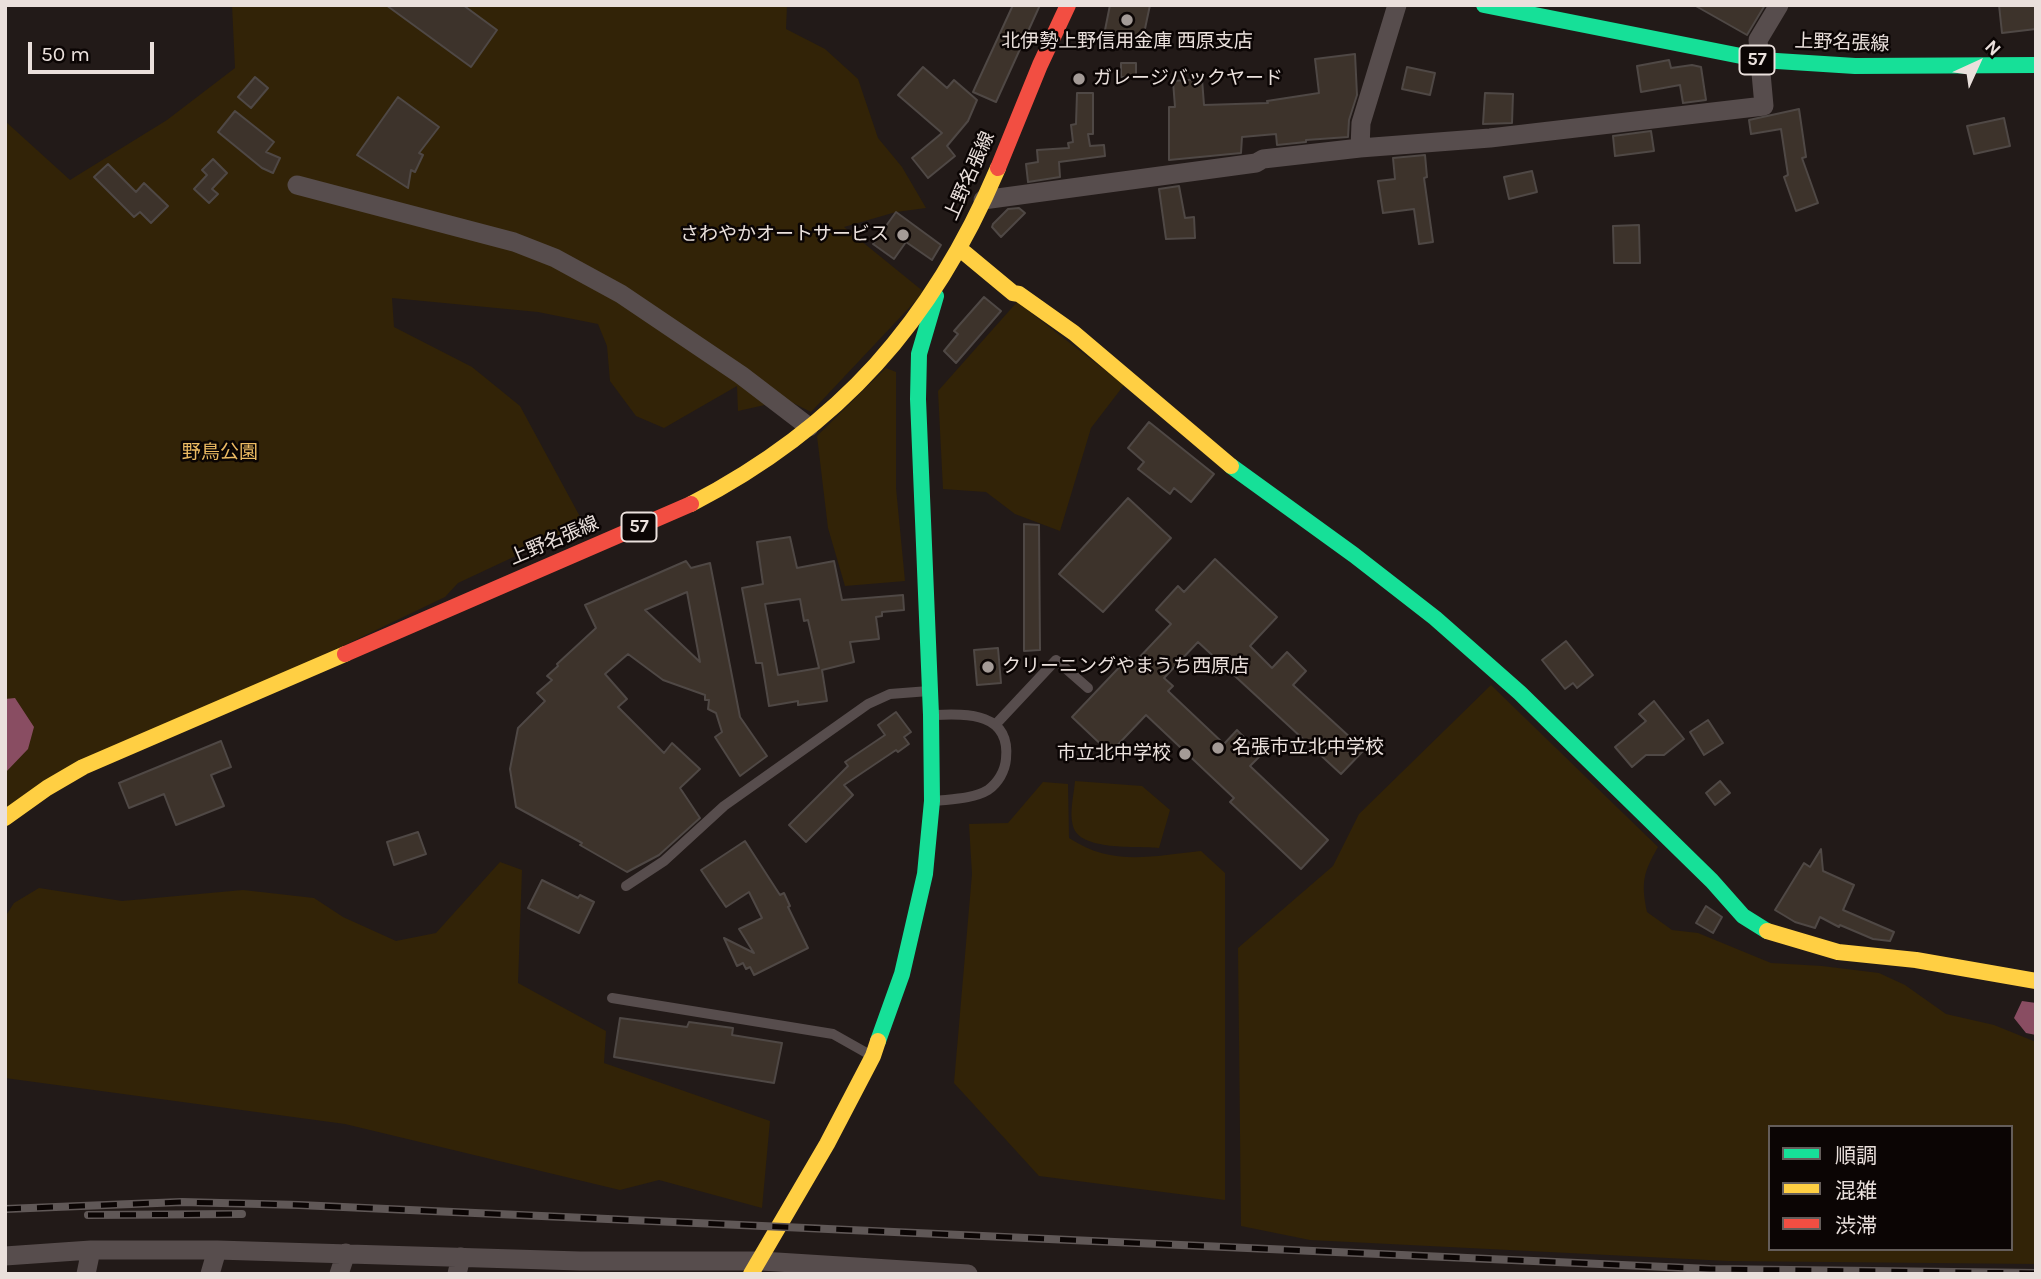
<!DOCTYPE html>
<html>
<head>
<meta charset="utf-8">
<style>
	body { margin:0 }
	#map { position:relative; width:2041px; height:1279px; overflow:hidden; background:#221a18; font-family:Karla,"Noto Sans JP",sans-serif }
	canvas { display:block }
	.frame { position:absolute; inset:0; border:7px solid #eae0dc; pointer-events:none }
	.legend { position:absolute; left:1768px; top:1125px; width:245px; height:126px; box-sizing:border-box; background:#0b0504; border:2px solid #645d5a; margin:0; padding:9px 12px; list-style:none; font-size:21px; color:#eae0dc }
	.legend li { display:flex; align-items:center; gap:14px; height:35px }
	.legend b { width:35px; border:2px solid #645d5a }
	.north { position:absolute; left:1943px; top:28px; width:70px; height:70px; -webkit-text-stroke:5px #0b0504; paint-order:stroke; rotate:45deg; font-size:19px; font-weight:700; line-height:28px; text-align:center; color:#eae0dc }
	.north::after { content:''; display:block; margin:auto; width:24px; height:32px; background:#eae0dc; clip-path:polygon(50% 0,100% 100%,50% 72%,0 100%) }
	.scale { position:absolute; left:28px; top:42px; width:126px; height:32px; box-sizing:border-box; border:4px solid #eae0dc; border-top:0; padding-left:9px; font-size:21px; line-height:24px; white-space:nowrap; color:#eae0dc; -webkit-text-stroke:5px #0b0504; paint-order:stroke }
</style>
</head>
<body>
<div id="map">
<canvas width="2041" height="1279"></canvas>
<div class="frame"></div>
<ul class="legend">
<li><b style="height:9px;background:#16e098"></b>順調</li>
<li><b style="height:9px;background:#ffcf43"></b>混雑</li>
<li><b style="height:9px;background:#f24e42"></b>渋滞</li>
</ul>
<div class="north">N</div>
<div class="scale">50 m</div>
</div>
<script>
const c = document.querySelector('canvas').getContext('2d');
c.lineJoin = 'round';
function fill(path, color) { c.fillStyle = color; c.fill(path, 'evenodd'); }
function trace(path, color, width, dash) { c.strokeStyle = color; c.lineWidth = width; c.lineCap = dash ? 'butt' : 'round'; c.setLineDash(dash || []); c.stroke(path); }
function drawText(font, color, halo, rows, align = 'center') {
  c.font = font + ' Karla,"Noto Sans JP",sans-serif'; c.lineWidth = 5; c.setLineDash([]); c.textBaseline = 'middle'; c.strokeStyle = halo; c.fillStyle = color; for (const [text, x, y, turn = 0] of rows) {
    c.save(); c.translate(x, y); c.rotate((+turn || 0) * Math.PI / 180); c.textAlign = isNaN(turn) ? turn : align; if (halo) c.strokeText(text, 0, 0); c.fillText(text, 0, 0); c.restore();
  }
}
fill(new Path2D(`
	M232 5H787L786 29 825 49 858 79 878 138 902 167 926 208 896 212 844 227 924 292 811 412 787 400 738 411 737 386 664 428 636 416 610 381 607 346 598 324 538 312 392 298 394 327 472 367 520 406 584 524 458 583 445 597 5 808V121L70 180 167 120 235 68Z
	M1017 302 1124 385 1091 428 1060 531 1015 514 986 492 943 489 938 391Z
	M886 368 896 372V488L905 581 845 586 828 528 817 436Z
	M1491 685 1658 847C1643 873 1641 883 1647 912L1672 930 1698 933 1771 963 1822 966 1879 973 1905 985 1946 1014 1994 1025 2036 1042V1264L1728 1261 1310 1240 1241 1226 1238 948 1333 866 1359 814ZM1770 1127H2011V1249H1770Z
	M1075 781 1142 786 1170 810 1159 848C1137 846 1079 851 1073 826 1069 813 1074 794 1075 781Z
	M1043 782 1068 784 1069 838C1113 867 1151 856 1201 851L1225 873V1200L1039 1176 954 1083 972 874 969 824 1008 823Z
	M500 862 522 870 518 983 606 1031 604 1063 770 1121 762 1208 659 1180 620 1190 345 1124 5 1078V917L14 903 39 888 122 901 243 890 314 898 343 917 396 941 436 933Z`), '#322307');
fill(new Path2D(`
	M15 698 34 727 28 749 5 773V699Z
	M2022 1001 2036 1003V1035L2026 1033 2014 1018Z`), '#894d62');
const building = new Path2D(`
	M386 5H463L497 30 471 67Z
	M1013 5H1040L996 102 973 92Z
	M1110 5H1150L1142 43 1104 35Z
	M1694 5H1765L1747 35Z
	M1999 5H2036V29L2002 33Z
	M1355 54 1357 95 1349 120 1348 137 1306 140V142L1277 145 1276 134 1242 137 1241 153 1169 160V107H1175L1173 81 1202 79 1204 105 1268 103 1267 101 1319 93 1315 59Z
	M1669 60 1671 68 1692 65 1701 67 1706 100 1683 103 1680 85 1641 92 1637 66Z
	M1121 63H1136V77H1121Z
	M923 67 947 88 954 80 977 100 968 121 947 146 955 156 928 178 912 158 942 133 898 95Z
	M1407 67 1435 73 1430 95 1402 89Z
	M255 77 268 88 251 108 238 97Z
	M1077 93H1093V134H1088L1090 146 1104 145 1105 156 1059 162 1060 177 1028 182 1026 164 1038 162 1037 150 1069 148 1068 143 1073 142 1071 125 1076 124Z
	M1485 93 1513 94 1512 123 1483 124Z
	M398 97 439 127 419 153 423 155 415 172 411 170 408 188 357 155Z
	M1799 109 1806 157 1802 158 1818 203 1796 211 1784 177 1788 175 1781 129 1751 134 1749 120Z
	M235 111 274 142 266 152 280 158 273 173 262 168 218 132Z
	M2004 118 2010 146 1974 154 1967 126Z
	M1651 131 1654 151 1615 156 1613 136Z
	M1425 155 1427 177 1424 178 1433 242 1419 244 1414 209 1383 213 1378 181 1395 179 1393 158Z
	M213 159 227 173 212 189 218 194 209 203 194 189 207 175 202 170Z
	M108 164 136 192 144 183 168 206 151 223 140 212 134 217 94 177Z
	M1532 171 1537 192 1509 199 1504 177Z
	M1179 186 1185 218 1194 217 1195 238 1166 239 1159 189Z
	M1019 208 1025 213 1001 237 992 227 993 224 1008 209Z
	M896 212 941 245 932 260 906 242 894 259 873 244Z
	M1639 225 1640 263H1614L1613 226Z
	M984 297 1001 311 956 363 944 351 958 334 954 331Z
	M1149 422 1214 474 1191 502 1174 488 1170 494 1138 469 1144 462 1128 448Z
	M1128 498 1171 538 1103 612 1059 574Z
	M1024 524 1039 525 1040 650 1024 651Z
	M790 537 797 568 834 561 842 600 903 595 904 610 882 612V616L876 617 879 639 850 642 854 662 822 670 827 701 798 705V701L769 706 762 663H756L742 588 763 584 757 542ZM800 599 804 621 808 620 819 668 778 675 765 604Z
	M1215 559 1277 617 1250 646 1272 668 1287 652 1306 671 1293 685 1364 750 1341 774 1198 642 1164 678 1173 686 1168 691 1224 744 1237 730 1261 755 1250 766 1328 840 1301 869 1230 802 1234 798 1146 715 1110 753 1072 717 1129 657 1135 662 1171 624 1156 610 1178 586 1184 592Z
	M686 561 691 568 710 563 740 717 767 756 740 776 715 737 722 732 716 713 708 709 709 700H705V695L663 680 628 654 605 674 627 699 618 707 664 753 672 743 700 769 680 788 700 818 659 855 627 872 580 845 582 843 516 807 510 769 518 728 545 701 537 693 552 680 547 676 558 666 557 664 596 628 585 605ZM687 592 700 662 645 610Z
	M1566 641 1593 675 1577 688 1573 683 1565 689 1542 660Z
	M998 648 1001 683 977 685 974 650Z
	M1654 701 1684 739 1664 755H1646L1632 767 1615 747 1646 721 1639 714Z
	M896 712 911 732 904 737 909 744 898 752 896 750 844 785 853 795 806 842 789 825 848 766 845 762 885 735 878 725Z
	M1708 720 1723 743 1704 755 1690 732Z
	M221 741 231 767 211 775 224 806 176 825 164 794 129 808 119 783Z
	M1720 781 1730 793 1715 805 1706 793Z
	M418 832 426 854 394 865 387 842Z
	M745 841 780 895 784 893 790 906 788 907 808 948 754 975 750 967 746 969 743 963 737 966 724 938 754 953 739 929 762 918 749 892 726 907 701 870Z
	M1821 849 1823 871 1854 885 1843 910 1894 932 1890 941 1873 939 1840 925 1839 927 1820 917 1815 928 1795 922 1775 910 1804 863 1810 867Z
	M542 880 578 898 580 895 594 902 579 933 528 908Z
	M1706 906 1722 917 1713 933 1696 923Z
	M620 1018 687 1027 689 1022 733 1028 732 1035 782 1043 774 1083 614 1057Z`);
fill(building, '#3d332b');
trace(building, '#4f4845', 2);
trace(new Path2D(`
	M932 715C965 714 1011 711 1006 759 1005 771 998 783 988 790 973 799 951 799 935 801
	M996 724 1056 660 1088 688
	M626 886 664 861 724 806 868 704 890 694 929 691
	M612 998 833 1034 872 1056`), '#574d4d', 10);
trace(new Path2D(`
	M1360 148 1361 123 1397 5
	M297 185 514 242 555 258 621 294 741 375 809 427
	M983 200 1256 163 1263 159 1360 148 1490 138 1764 106 1758 40 1779 5
	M5 1256 91 1250H217L580 1261H761L968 1274
	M86 1274 91 1250
	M210 1274 217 1250
	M339 1274 346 1253
	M457 1274 461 1257`), '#574d4d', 19);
trace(new Path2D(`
	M1484 5 1761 60 1855 66 2036 65
	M1231 466 1354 555 1435 618 1520 693 1712 881 1743 916 1767 931
	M878 1041 902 974 925 874 932 801 931 715 918 399 919 354 936 296`), '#16e098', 16);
trace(new Path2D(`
	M960 249 1013 293 1019 294 1074 333 1231 466
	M691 504C840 427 933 321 998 168
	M5 818 47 788 83 767 345 654
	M1767 931 1838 952 1916 960 2036 981
	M751 1274 827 1144 873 1056 878 1041`), '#ffcf43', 16);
trace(new Path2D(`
	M998 168 1040 65 1068 5
	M345 654 691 504`), '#f24e42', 16);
const rail = new Path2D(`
	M5 1209 182 1202 299 1205 1710 1269 2036 1273
	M88 1215 242 1214`);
trace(rail, '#605857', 8);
trace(rail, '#0b0504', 5, [16]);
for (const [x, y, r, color] of [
	[1127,20,7,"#a49b97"],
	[1079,79,7,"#a49b97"],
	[903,235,7,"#a49b97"],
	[988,667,7,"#a49b97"],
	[1218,748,7,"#a49b97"],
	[1185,754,7,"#a49b97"]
]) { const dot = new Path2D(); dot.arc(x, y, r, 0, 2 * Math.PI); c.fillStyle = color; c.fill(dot); trace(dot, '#0b0504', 2.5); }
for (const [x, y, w] of [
	[1757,60,35],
	[639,527,35]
]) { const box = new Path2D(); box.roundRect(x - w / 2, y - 14.5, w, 29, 5); c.fillStyle = '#0b0504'; c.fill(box); trace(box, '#eae0dc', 2); }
drawText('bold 18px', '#eae0dc', null, [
	["57",1757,60],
	["57",639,527]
]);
drawText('19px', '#eae0dc', '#0b0504', [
	["北伊勢上野信用金庫 西原支店",1127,42,"center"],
	["ガレージバックヤード",1093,79],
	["さわやかオートサービス",889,235,"right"],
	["クリーニングやまうち西原店",1002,667],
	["名張市立北中学校",1232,748],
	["市立北中学校",1171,754,"right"]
], 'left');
drawText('19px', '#eae0dc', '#0b0504', [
	["上野名張線",1842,43,2],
	["上野名張線",970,176,-66],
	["上野名張線",554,541,-23]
]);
drawText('19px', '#edbb63', '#0b0504', [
	["野鳥公園",220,453]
]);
</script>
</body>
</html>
